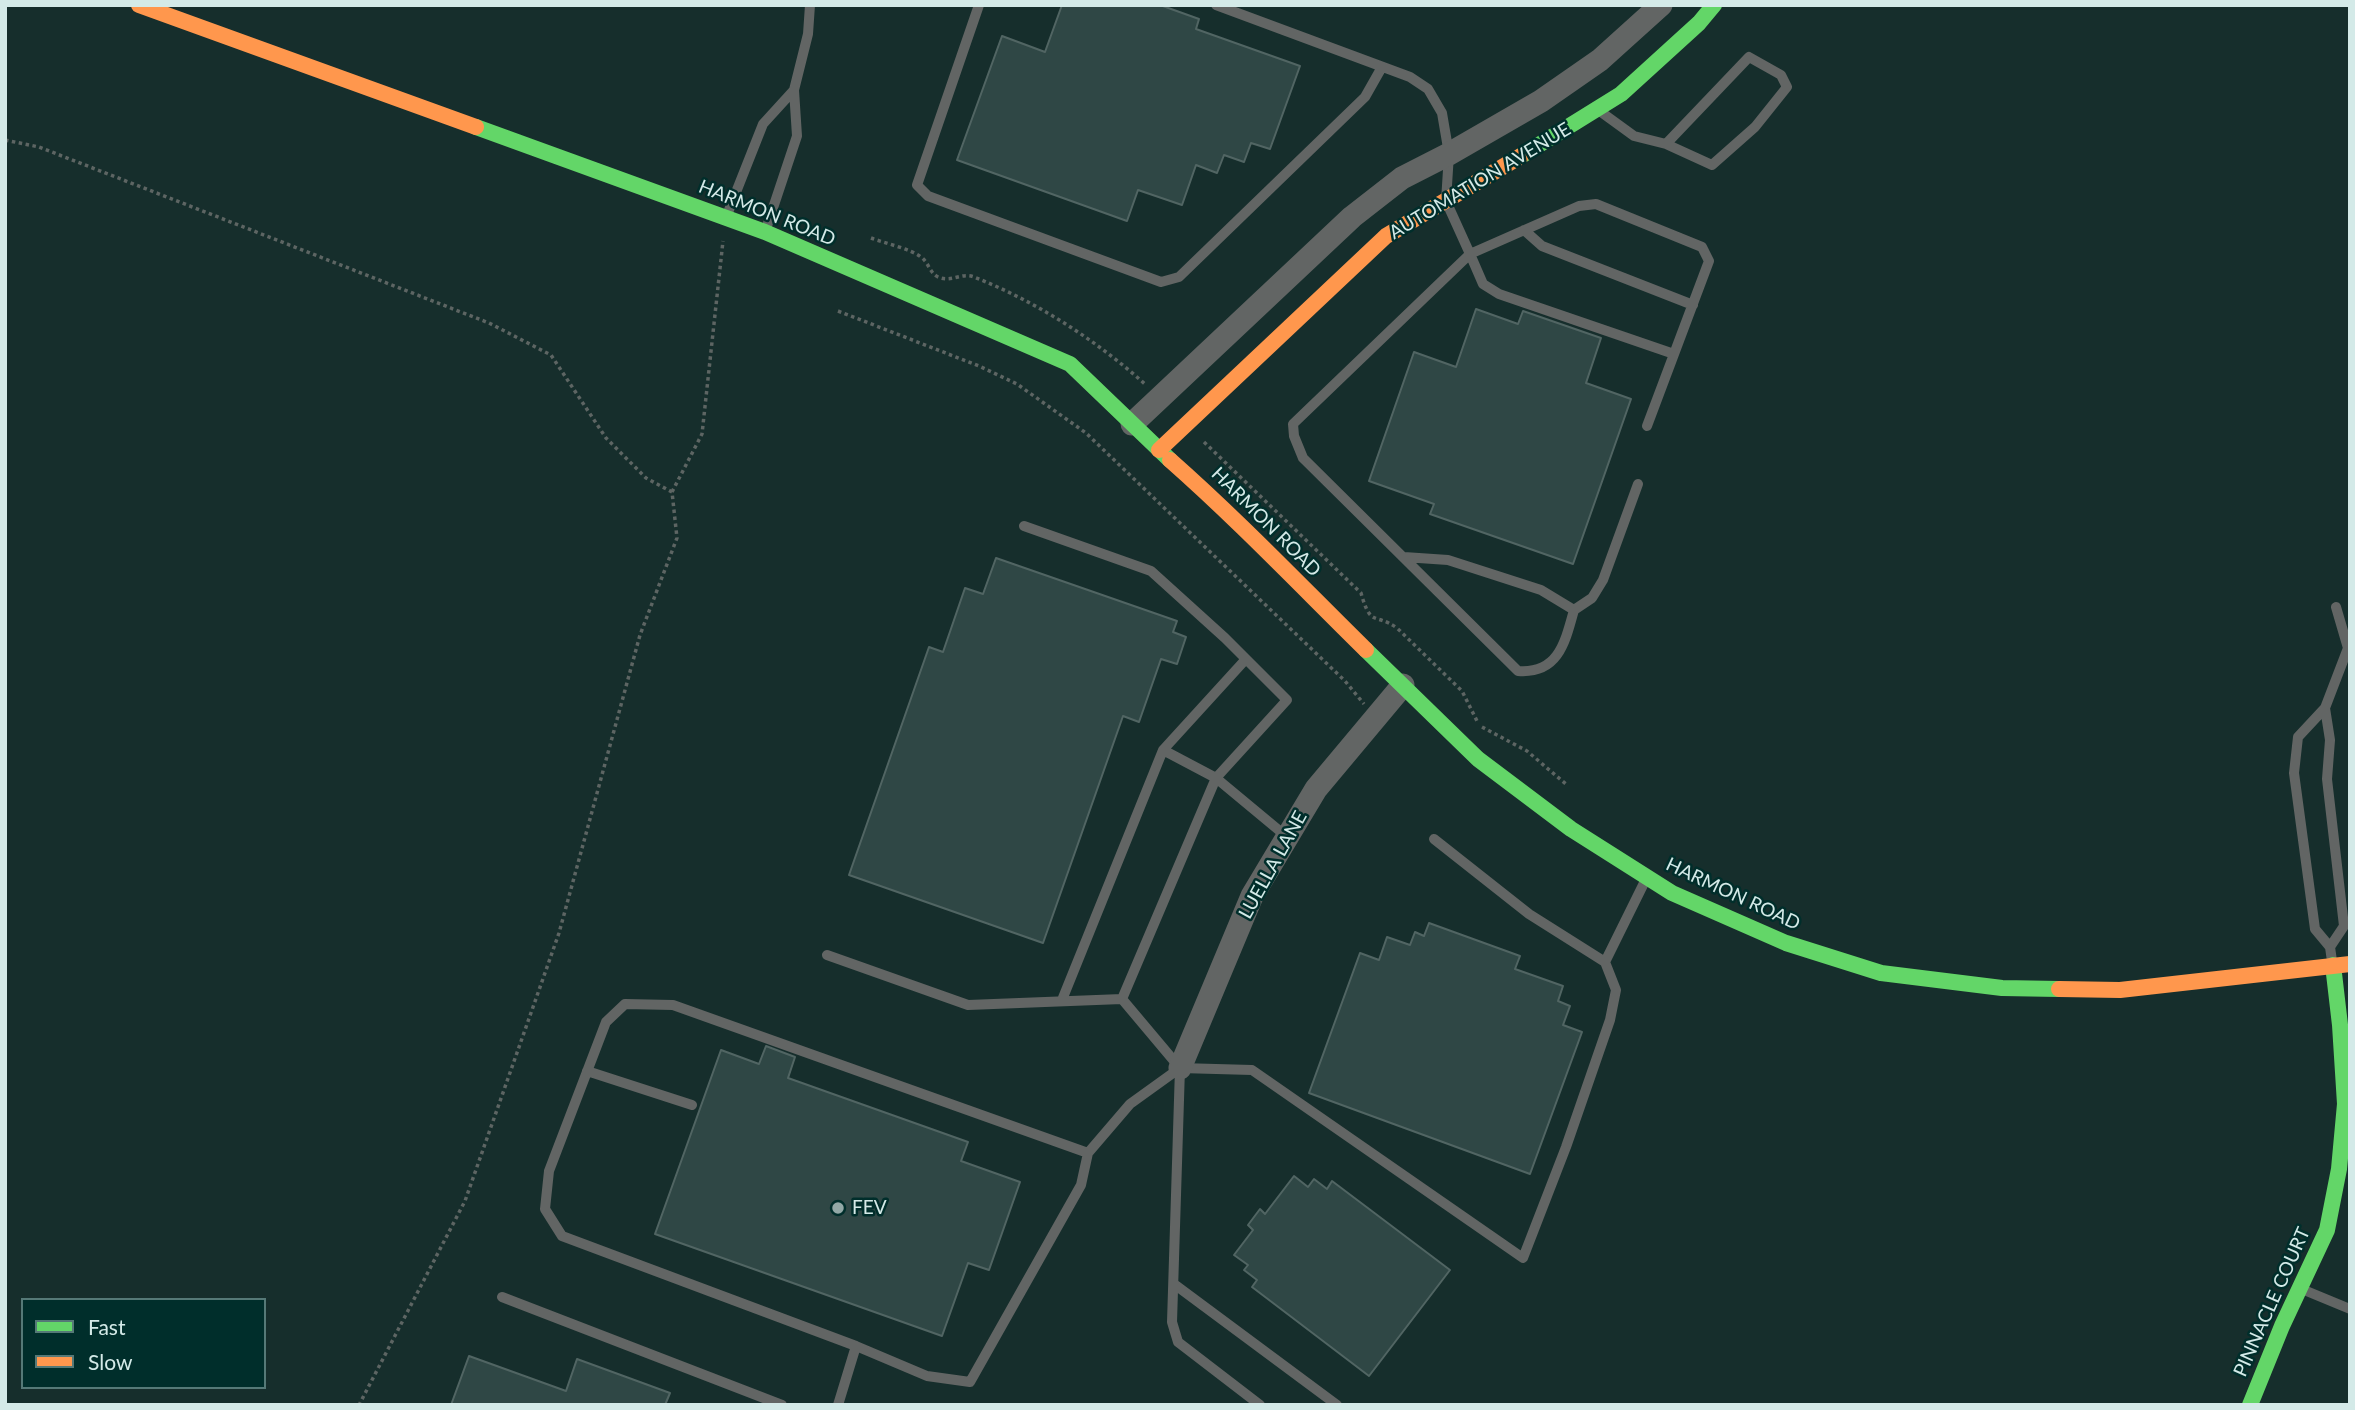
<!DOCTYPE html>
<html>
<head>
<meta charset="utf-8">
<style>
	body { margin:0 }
	#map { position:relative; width:2355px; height:1410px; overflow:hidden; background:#162e2c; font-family:Lato,sans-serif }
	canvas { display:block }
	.frame { position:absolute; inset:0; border:7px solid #d4eae8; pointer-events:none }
	.legend { position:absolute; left:21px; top:1298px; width:245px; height:91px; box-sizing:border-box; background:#002e2b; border:2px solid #557977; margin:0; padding:9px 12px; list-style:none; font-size:21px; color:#d4eae8 }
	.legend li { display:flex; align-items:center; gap:14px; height:35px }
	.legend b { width:35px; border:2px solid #557977 }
</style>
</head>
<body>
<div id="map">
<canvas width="2355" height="1410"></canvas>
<div class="frame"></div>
<ul class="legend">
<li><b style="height:9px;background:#63d668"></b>Fast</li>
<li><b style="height:9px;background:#ff974d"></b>Slow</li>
</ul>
</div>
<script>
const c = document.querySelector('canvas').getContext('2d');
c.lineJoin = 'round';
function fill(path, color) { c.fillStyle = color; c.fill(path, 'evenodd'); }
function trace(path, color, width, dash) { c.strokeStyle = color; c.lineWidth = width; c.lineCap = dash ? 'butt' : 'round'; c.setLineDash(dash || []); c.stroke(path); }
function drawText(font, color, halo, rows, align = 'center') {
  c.font = font + ' Lato,sans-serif'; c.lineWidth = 5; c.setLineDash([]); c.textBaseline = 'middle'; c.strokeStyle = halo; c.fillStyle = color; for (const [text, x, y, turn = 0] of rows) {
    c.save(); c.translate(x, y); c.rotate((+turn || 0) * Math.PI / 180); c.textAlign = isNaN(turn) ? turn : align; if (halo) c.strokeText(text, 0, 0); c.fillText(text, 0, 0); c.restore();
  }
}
const building = new Path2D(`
	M1062 5H1160L1199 19 1196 29 1300 66 1270 149 1251 143 1244 162 1224 155 1217 173 1196 165 1182 205 1138 190 1127 221 957 160 1002 36 1045 52Z
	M1476 309 1518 324 1523 311 1601 338 1586 383 1631 399 1573 564 1430 514 1434 504 1369 481 1414 352 1456 367Z
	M996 558 1177 621 1173 632 1186 637 1177 664 1161 659 1139 722 1123 716 1043 943 849 875 929 647 943 652 965 588 983 594Z
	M1429 923 1520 956 1515 969 1563 986 1558 1001 1570 1006 1563 1025 1582 1032 1530 1174 1309 1093 1360 953 1379 960 1387 937 1410 945 1415 932 1424 936Z
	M766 1046 795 1057 788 1078 968 1142 961 1161 1020 1182 989 1270 968 1263 942 1336 655 1234 721 1050 759 1064Z
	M1294 1176 1308 1187 1314 1179 1327 1189 1332 1181 1450 1270 1369 1376 1252 1287 1257 1280 1244 1270 1248 1265 1234 1255 1253 1230 1248 1225 1260 1209 1265 1214Z
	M469 1356 566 1391 577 1359 670 1393 665 1405H451Z`);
fill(building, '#2f4745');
trace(building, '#516563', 2);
trace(new Path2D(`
	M5 140 39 147 489 323 551 355 606 438 646 478 672 492 677 538 640 635 559 933 465 1201 359 1405
	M871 238C884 243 911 249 921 257 929 263 929 272 938 277 951 283 962 272 974 277 1037 302 1096 340 1146 385
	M838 311 979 366 1017 384 1086 433 1345 681 1364 704
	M1204 442 1361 593C1371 628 1374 612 1397 628L1462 691 1477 721
	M672 492 702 434 723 241
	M1482 727 1527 751 1567 785`), '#5d6563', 3.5, [3.5, 3.5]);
trace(new Path2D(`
	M979 5 917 185 928 196 1161 282 1179 277 1365 97 1382 67
	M1216 5 1410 77 1428 89 1442 113 1449 154 1446 201 1470 254 1293 424 1294 436 1303 458 1518 671C1558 674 1565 643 1574 610L1541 590 1448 560 1404 557
	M794 90 808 34 810 5
	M1601 112 1634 136 1666 144 1712 165 1755 127 1787 87 1781 75 1749 57 1666 144
	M727 215 763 124 794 90 797 136 766 229
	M1524 230 1542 246 1693 305
	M1647 426 1709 261 1702 247 1596 204 1579 206 1470 254 1483 284 1499 294 1674 354
	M1024 526 1151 571 1225 638 1287 700 1216 778 1287 837
	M1574 610 1592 598 1603 580 1638 484
	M2325 708 2330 740 2327 779 2344 926 2330 947
	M1163 750 1216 778 1122 999 1180 1068 1172 1322 1178 1342 1260 1405
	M1434 839 1529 914 1605 962
	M827 955 968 1005 1122 999
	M2332 961 2330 947 2315 929 2294 773 2298 737 2325 708 2348 648 2336 607
	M1062 1000 1163 750 1246 659
	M587 1071 692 1105
	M1088 1153 1130 1104 1180 1068 1252 1070 1523 1258 1566 1147 1610 1020 1616 990 1605 962 1646 879
	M1174 1284 1337 1405
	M2304 1290 2350 1309
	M502 1297 782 1405
	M838 1405 856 1346 562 1236 545 1209 549 1171 606 1022 625 1004 673 1005 1088 1153 1081 1185 970 1382 927 1376 856 1346`), '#626564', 10);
trace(new Path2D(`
	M1132 424 1352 217 1402 178 1449 154 1541 101 1600 60 1661 5
	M1180 1068 1252 896 1316 789 1403 685`), '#626564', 23);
trace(new Path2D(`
	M476 127 765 232 1070 364 1170 460
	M1521 156 1621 94 1699 23 1714 5
	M1366 650 1478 759 1571 829 1672 893 1786 943 1881 973 2002 988 2059 989
	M2250 1405 2282 1326 2327 1230 2339 1169 2345 1104 2340 1025 2333 965`), '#63d668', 16);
trace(new Path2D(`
	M139 5 476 127
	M1159 450 1386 236 1521 156
	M1170 460C1238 520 1301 586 1366 650
	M2059 989 2120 990 2350 964`), '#ff974d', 16);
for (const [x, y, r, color] of [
	[838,1208,7,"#92a8a6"]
]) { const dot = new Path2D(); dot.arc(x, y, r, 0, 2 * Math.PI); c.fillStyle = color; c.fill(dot); trace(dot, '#002e2b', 2.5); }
drawText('19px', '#d4eae8', '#002e2b', [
	["AUTOMATION AVENUE",1480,181,-31],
	["HARMON ROAD",767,213,22],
	["HARMON ROAD",1266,522,45],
	["LUELLA LANE",1273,865,-61],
	["HARMON ROAD",1733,894,25],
	["PINNACLE COURT",2272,1302,-66]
]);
drawText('19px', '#d4eae8', '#002e2b', [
	["FEV",852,1208]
], 'left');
</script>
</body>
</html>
